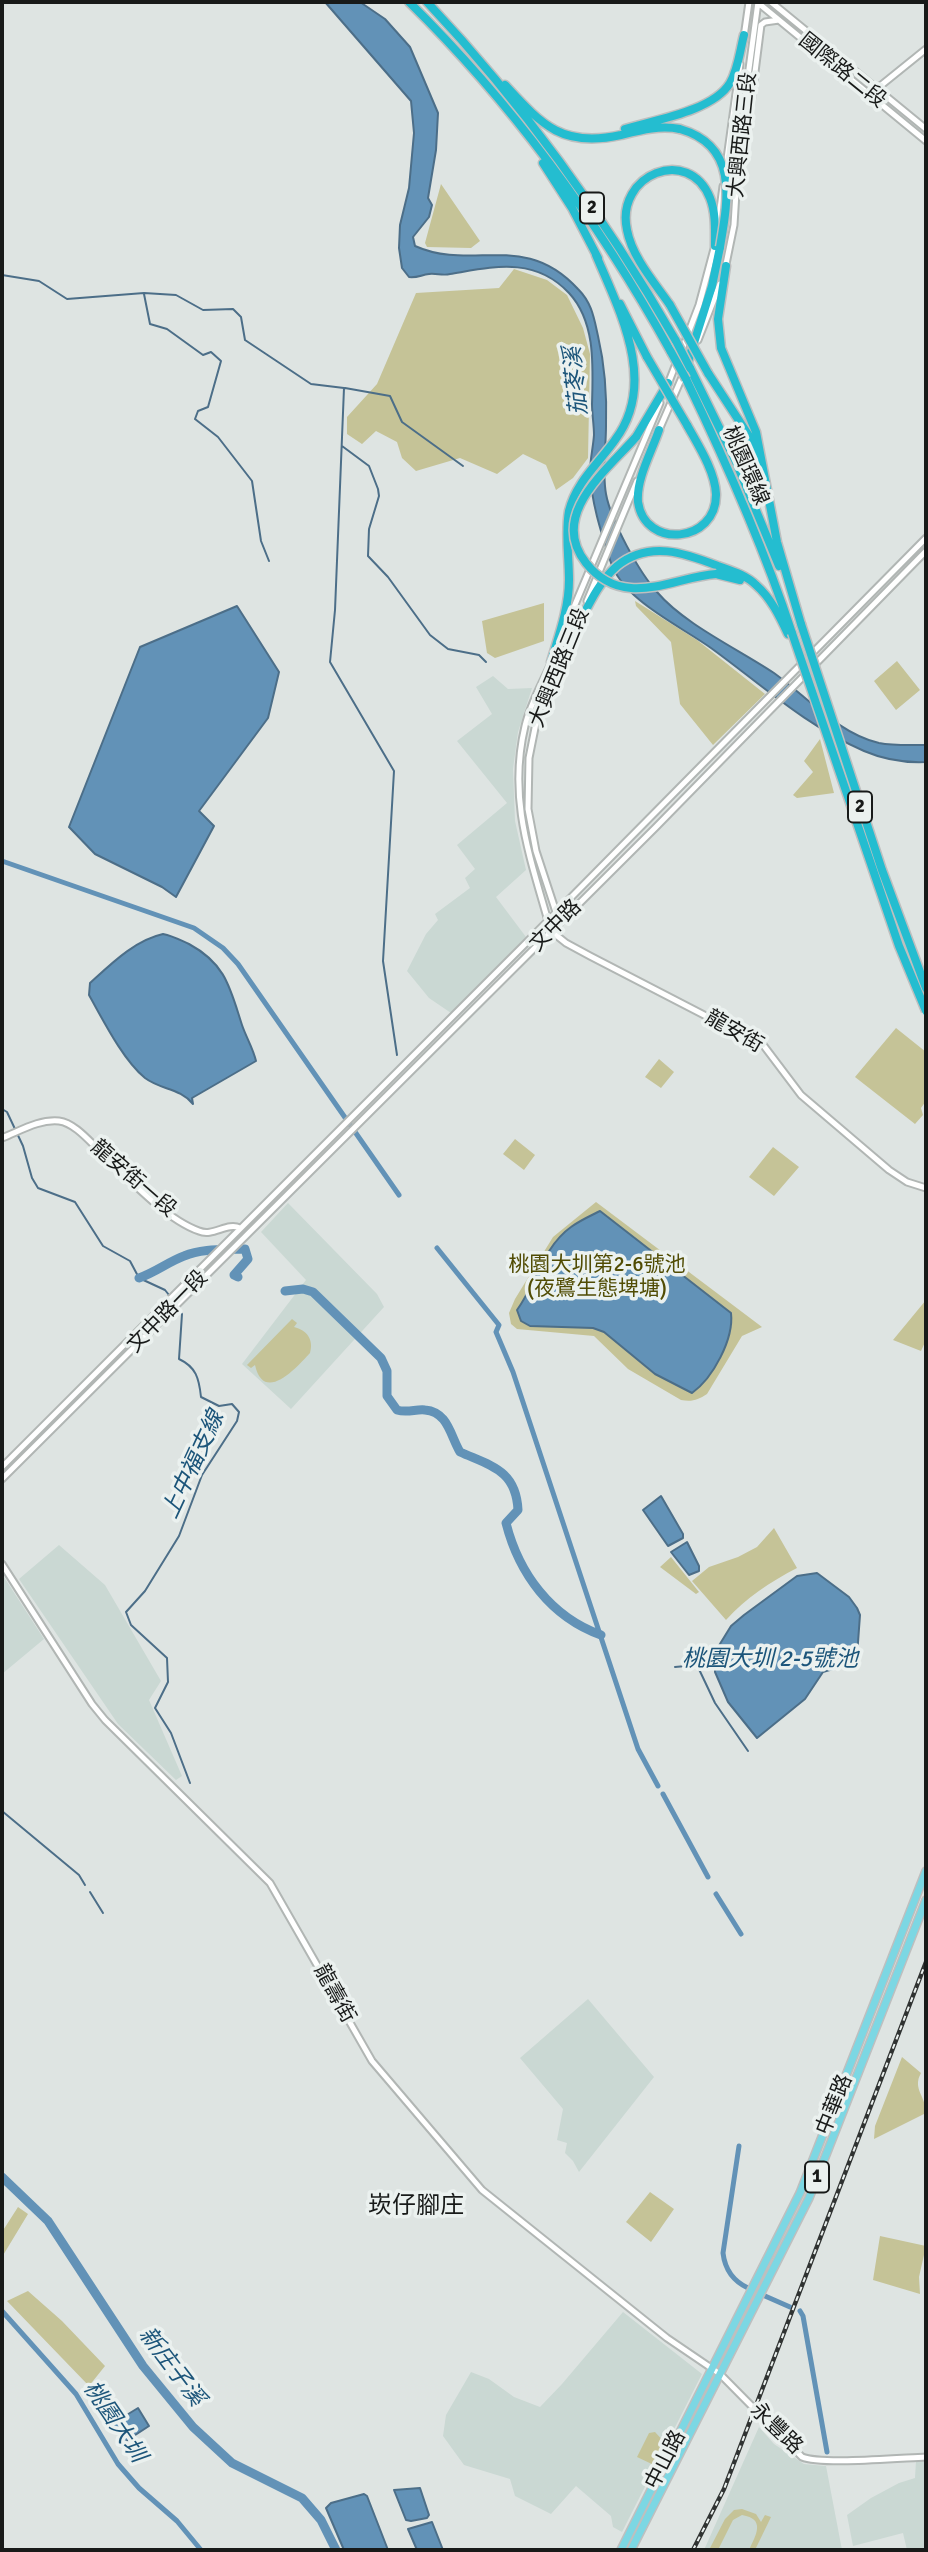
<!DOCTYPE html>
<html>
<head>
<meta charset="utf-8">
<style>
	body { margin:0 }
	#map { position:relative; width:928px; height:2552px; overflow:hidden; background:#dee4e2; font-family:Signika,sans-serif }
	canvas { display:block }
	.frame { position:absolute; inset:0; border:4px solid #181a19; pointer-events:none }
</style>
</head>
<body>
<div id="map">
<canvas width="928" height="2552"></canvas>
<div class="frame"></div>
</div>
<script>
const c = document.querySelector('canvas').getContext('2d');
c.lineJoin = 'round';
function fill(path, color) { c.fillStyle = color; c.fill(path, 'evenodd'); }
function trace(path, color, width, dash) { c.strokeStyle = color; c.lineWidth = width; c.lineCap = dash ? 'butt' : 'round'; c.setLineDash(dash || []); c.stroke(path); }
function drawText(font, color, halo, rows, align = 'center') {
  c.font = font + ' Signika,"Noto Sans TC",sans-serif'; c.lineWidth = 7; c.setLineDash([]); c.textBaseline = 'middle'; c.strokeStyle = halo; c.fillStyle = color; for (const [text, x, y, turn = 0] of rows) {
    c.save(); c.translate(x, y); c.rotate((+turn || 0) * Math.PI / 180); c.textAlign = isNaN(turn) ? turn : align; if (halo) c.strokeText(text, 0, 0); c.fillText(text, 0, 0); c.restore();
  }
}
fill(new Path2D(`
	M493 676 508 689 532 688 518 732 513 769 515 821 526 870 496 897 526 937 451 1013 429 998 407 971 426 934 438 920 435 914 470 888 465 878 475 869 457 845 507 803 457 741 492 714 476 687Z
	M288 1203 377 1294 384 1307 291 1409 242 1364 306 1280 261 1232Z
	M59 1545 105 1585 161 1681 149 1700 182 1776 176 1780 118 1724 19 1579Z
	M2 1574 44 1639 2 1674Z
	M588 1999 654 2077 579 2172 573 2161 565 2153 567 2143 557 2140 563 2109 520 2058Z
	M623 2312 702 2374 622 2532 613 2527 611 2516 576 2486 551 2514 515 2496 510 2479 464 2465 443 2436 446 2415 471 2372 489 2379 514 2397 540 2407 562 2384Z
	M759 2427 774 2444 804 2464 826 2466 842 2550H704Z
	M916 2461H926V2550H907L903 2533 853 2546 847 2515 871 2498 899 2483 915 2478Z`), '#cad8d3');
fill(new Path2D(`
	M441 184 480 241 471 248 427 247 425 243Z
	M514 269 547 280 567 295 583 328 590 354 588 458 573 478 556 490 546 465 523 454 497 474 460 458 416 471 402 458 397 442 376 431 362 444 347 434V417L377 384 416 293 499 288Z
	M635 601 697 640 765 694 713 745 680 704 671 642 636 606Z
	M544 603V641L495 658 487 653 482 621Z
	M897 661 920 690 896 710 874 681Z
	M820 739 834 793 797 798 793 795 813 772 804 761Z
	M896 1028 926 1052V1101L921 1108 923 1115 915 1124 855 1077Z
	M659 1059 674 1072 661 1088 645 1077Z
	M515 1139 535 1155 524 1170 503 1154Z
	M773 1147 799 1167 774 1196 749 1177Z
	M596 1202 762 1327 742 1336 707 1394C698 1400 692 1402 681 1400L628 1369 594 1336 517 1329 511 1324 509 1313 515 1299 553 1237Z
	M926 1300V1340L921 1351 893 1340Z
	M292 1319 297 1323 294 1327C307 1330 314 1340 310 1353 298 1366 264 1405 255 1365L251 1368 247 1365Z
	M774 1528 797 1568C770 1582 746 1598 726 1620L692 1581 709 1567 738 1557 757 1547Z
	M671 1557 699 1592 696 1594 660 1567Z
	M902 2057 921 2073C912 2089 926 2096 926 2113L874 2139 875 2126Z
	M650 2192 674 2209 651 2242 626 2222Z
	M18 2207 28 2214 2 2257V2232Z
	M880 2236 926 2246 919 2277 920 2294 873 2280Z
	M28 2291 62 2321 105 2366 89 2386 7 2301Z
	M655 2432 667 2445 656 2466 637 2457 649 2433Z
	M742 2509 756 2514 761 2522 765 2515 771 2517 755 2550H749C756 2535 766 2519 742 2515L733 2520 718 2550H709L725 2519 734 2510Z`), '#c5c397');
const water = new Path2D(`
	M325 2H360L385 19 410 47 438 113 436 150 428 198 432 205 429 217 413 237 415 246C473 272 524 230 578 289 592 303 594 318 598 336 605 366 607 396 606 426 606 448 602 472 606 494 611 521 639 572 657 592 684 624 738 649 774 673 806 696 839 734 879 743 894 746 911 745 926 745V762C904 763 885 760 864 751 806 726 762 685 711 648 679 625 622 600 610 560 601 532 591 501 590 472 590 460 593 448 594 435 594 425 592 414 592 404 593 367 596 322 569 293 534 256 493 267 450 274 443 276 436 273 429 274 421 275 417 278 409 277L402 268 399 248 400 225 409 188 414 133 411 101Z
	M237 606 279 672 268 718 199 811 214 826 176 897 162 887 95 854 69 827 140 647Z
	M163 934C173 936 180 940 189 944 226 964 230 988 242 1025 246 1037 253 1048 256 1061L192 1098 193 1104C180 1088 161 1090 145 1078 123 1060 103 1020 89 995L90 983C111 964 135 940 163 934Z
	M600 1211 731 1313C734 1339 713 1378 692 1393L655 1374 604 1332 593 1328 530 1326 521 1321 517 1310C536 1284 543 1247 571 1227 579 1221 590 1216 600 1211Z
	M661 1496 683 1534V1538L668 1546 643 1510Z
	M687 1542 699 1566V1571L689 1575 671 1552Z
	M817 1573 849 1597 857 1608 860 1615 857 1656 850 1664 823 1672 805 1699 757 1738 728 1702 715 1672V1652L731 1626 744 1615 797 1576Z
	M138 2408 149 2426 123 2443 112 2424Z
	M420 2488 429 2515 427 2518 411 2521 406 2520 394 2490Z
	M364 2494 367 2496 388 2550H344L326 2508 331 2503Z
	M432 2522 443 2550H417L408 2529Z`);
fill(water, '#6292b7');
trace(water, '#4c6e88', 2);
trace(new Path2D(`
	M2 275 39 281 67 299 144 293 176 295 203 310 233 309 241 317 245 340 311 384 344 388 335 610 330 662 394 771 383 961 397 1055
	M144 294 150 324 167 329 203 355 211 352 221 361 208 407 198 411 195 419 218 437 252 481 261 541 269 561
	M345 388 390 396 402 422 463 466
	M342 446 369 466 378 489 379 496 369 529 368 556 388 577 430 635 448 649 479 655 486 662
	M2 1109 7 1112 23 1146 32 1178 38 1188 75 1202 103 1246 130 1261 139 1278 165 1290 169 1295
	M172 1300 182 1314 179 1359C196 1367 199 1378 201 1397L219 1406 232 1404 239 1412 237 1421 202 1475 179 1536 145 1591 126 1612 131 1625 167 1658 168 1682 155 1708 171 1733 190 1783
	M675 1667 697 1665 715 1703 748 1751
	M2 1811 79 1875 85 1885
	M90 1892 103 1913`), '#4c6e88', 2);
trace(new Path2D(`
	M2 861 194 928 223 948 238 964 399 1195
	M437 1248 499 1325 496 1332 513 1372 638 1749 658 1786
	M663 1794 708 1877
	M716 1894 741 1934
	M739 2146 723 2253C725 2270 733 2281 748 2288
	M756 2292H757
	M765 2296 790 2307
	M2 2311 76 2394 118 2464 139 2488 177 2521 201 2550
	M800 2311 803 2316 827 2452`), '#6292b7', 5);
trace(new Path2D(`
	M139 1278C156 1272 168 1262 184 1256 203 1248 225 1250 245 1249L248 1259 234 1275 238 1277
	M285 1291 303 1289 313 1292 381 1358 387 1371V1396L397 1410C407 1413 416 1409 425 1410 448 1412 450 1435 460 1452 491 1466 516 1470 518 1510L506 1523C519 1574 551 1617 601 1635
	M2 2177 48 2221 143 2366 193 2427 232 2463 302 2498 321 2520 336 2550`), '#6292b7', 9);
const minor = new Path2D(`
	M757 2 926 141
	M771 2 926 129
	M744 37 749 2
	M874 91 926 49
	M740 143 747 135 761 25 765 22 779 20
	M725 173 740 64
	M718 224 723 186
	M725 269 734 225 739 143 758 2
	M698 340 720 284
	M681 352 699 305 715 245
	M668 384 677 361
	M659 430 683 375
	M587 601 637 481
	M563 633 660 403
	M548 921C529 854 508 797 525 726 530 704 543 682 552 661
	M552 928 556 912 536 851 528 809 529 758 538 713 574 633
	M551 931 566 943 590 956 764 1046 801 1095 889 1170 907 1182 926 1188
	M2 1138C20 1131 39 1119 59 1121 75 1123 90 1142 102 1153 127 1177 165 1219 199 1231 213 1237 227 1222 240 1228
	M2 1467 530 939 926 538
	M2 1479 656 827 926 551
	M2 1564 92 1704 105 1720 270 1883 372 2061 482 2190 667 2338 720 2374 802 2457C821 2465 901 2458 926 2457`);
const major = new Path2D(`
	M621 2550 800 2193 926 1871
	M631 2550 809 2198 926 1900`);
const highway = new Path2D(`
	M409 2C514 105 600 224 671 352
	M427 2C523 104 606 219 676 341
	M505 85C542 125 562 148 621 135 641 130 660 125 680 129
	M625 129C655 120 713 111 730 83 738 70 740 50 744 35
	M543 163 572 208 598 258
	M726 266 718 319 721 348 756 432 777 542 801 624
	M620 304 647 357
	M670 305C654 282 632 257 627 230 615 174 689 145 710 198 716 213 715 230 715 246
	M686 368 712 286 720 247
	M690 368 736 462 779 566
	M708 373 749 436 759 463
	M686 379C726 462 763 545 792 633
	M659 430C652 451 636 479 638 502 645 550 717 543 716 494 715 471 698 445 687 425
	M636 437 668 383
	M716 574 740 580
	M574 633C586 611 597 583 617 566 649 540 685 553 718 566 732 571 746 575 756 585 771 598 780 617 788 634
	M551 662C559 635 569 608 569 580 569 557 565 533 569 511 576 482 599 463 615 440 658 383 620 312 596 255`);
trace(minor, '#b1b6b4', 9);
trace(major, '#bebfbf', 10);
trace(highway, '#bebfbf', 11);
trace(minor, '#fff', 5);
trace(major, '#7cd7e3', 7);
trace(highway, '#24bdd0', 8);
const rail = new Path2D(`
	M693 2550 724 2489 926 1962`);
trace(rail, '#303332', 4.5);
trace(rail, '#ebf1ef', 2, [5]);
const highwayBridge = new Path2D(`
	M680 129C739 146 728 200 720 247
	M670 305 708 373
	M676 341 690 368
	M671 352 686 379
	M647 357 687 425
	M636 437C607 470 548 515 586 563 597 577 613 587 631 588 660 590 687 576 716 574
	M801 624 882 870 926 988
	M792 633 899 946 926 1011`);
trace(highwayBridge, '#bebfbf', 11, []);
trace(highwayBridge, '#24bdd0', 8);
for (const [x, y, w] of [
	[592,208,24],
	[860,807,24],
	[817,2177,24]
]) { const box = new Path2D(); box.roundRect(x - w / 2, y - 15.5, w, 31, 5); c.fillStyle = '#ebf1ef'; c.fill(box); trace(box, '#181a19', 2); }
drawText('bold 19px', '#181a19', null, [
	["2",592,208],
	["2",860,807],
	["1",817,2177]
]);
drawText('21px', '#181a19', '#ebf1ef', [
	["國際路二段",842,71,39],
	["大興西路三段",743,135,-84],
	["桃園環線",745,466,66],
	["大興西路三段",560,668,-68],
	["文中路",556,926,-45],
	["龍安街",734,1032,30],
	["龍安街一段",133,1179,41],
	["文中路一段",168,1312,-46],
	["龍壽街",334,1994,61],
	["中華路",835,2105,-68],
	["永豐路",776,2429,44],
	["中山路",666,2460,-63]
]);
drawText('21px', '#514c04', '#ebf1ef', [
	["桃園大圳第2-6號池",597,1265],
	["(夜鷺生態埤塘)",597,1289]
]);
drawText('italic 23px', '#1c557a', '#ebf1ef', [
	["茄苳溪",577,381,-96],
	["上中福支線",194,1465,-65],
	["桃園大圳 2-5號池",770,1660],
	["新庄子溪",171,2367,53],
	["桃園大圳",114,2422,56]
]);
drawText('24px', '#181a19', '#ebf1ef', [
	["崁仔腳庄",416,2207]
]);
</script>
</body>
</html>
